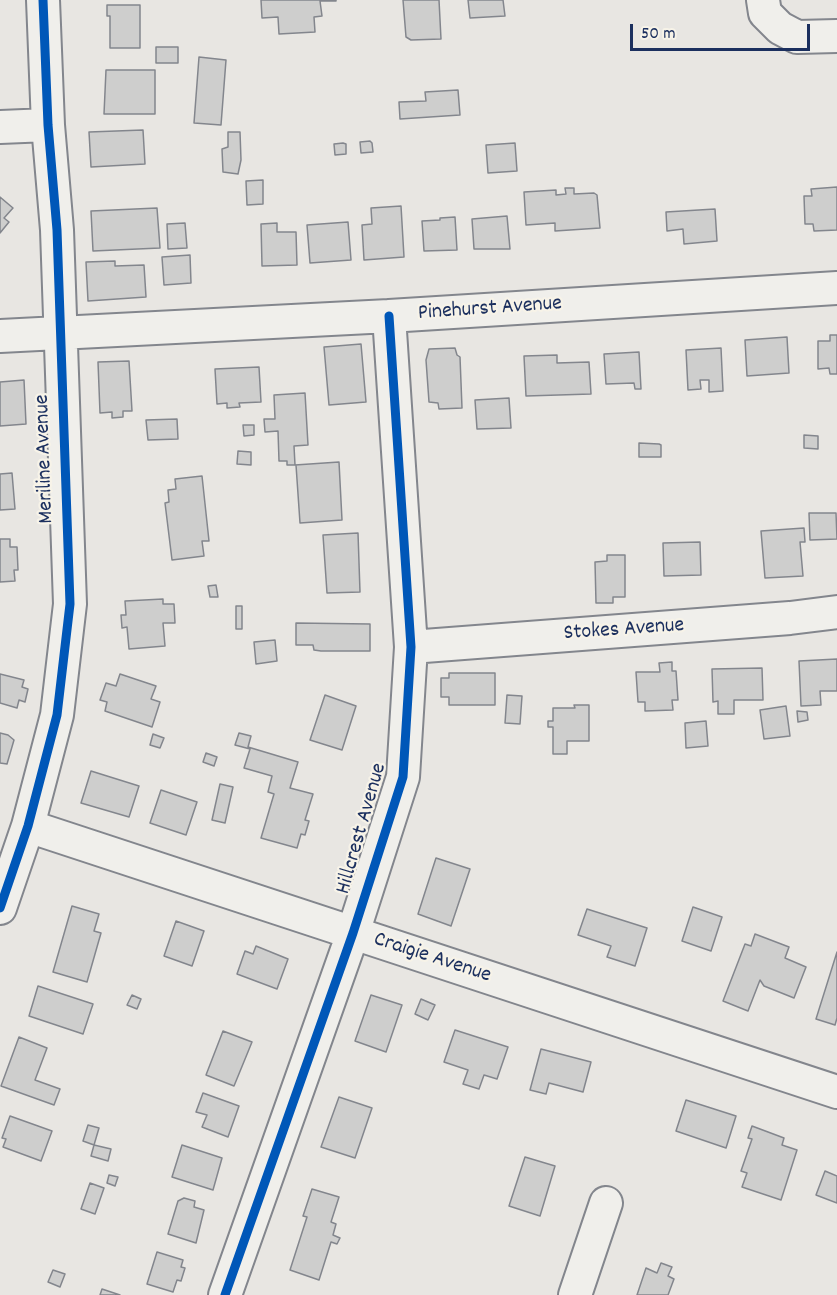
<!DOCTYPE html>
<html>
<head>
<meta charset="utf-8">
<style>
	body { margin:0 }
	#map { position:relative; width:837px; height:1295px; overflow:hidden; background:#e8e6e2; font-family:Dekko,sans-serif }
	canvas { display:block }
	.scale { position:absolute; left:630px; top:24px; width:180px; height:27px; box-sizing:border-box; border:3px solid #1b2f5e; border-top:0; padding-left:8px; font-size:18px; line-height:21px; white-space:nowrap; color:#1b2f5e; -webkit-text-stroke:4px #f7f3e8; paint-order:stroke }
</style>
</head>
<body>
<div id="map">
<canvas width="837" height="1295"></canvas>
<div class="scale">50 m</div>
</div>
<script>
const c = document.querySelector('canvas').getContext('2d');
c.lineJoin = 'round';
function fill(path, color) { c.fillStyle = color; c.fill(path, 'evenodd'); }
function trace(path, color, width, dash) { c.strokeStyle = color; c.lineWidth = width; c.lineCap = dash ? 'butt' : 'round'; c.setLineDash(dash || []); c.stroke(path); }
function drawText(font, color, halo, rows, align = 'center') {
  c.font = font + ' Dekko,sans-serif'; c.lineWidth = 4.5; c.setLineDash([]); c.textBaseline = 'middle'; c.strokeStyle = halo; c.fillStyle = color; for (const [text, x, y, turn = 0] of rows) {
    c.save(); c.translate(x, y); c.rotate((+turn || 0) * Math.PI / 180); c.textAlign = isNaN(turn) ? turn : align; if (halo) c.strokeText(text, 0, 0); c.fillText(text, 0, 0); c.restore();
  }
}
const building = new Path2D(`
	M261 0H336V1H320L322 16 314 17 315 32 279 34 278 17 262 18Z
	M403 0H439L441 39 411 40 406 37Z
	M468 0H503L505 16 470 18Z
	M107 5H140V48H110V16H107Z
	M156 47H178V63H156Z
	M199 57 226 60 221 125 194 123Z
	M106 70H155V114H104Z
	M458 90 460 115 400 119 399 102 426 101 425 92Z
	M143 130 145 164 91 167 89 132Z
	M228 132H240L241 160 238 174 223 172 222 149 228 147Z
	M370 141 372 143 373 152 361 153 360 142Z
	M343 143 346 144V154L335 155 334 144Z
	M515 143 517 171 488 173 486 145Z
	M263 180V204L247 205 246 181Z
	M837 187V230L814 231 813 224H805L804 196H812L811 189Z
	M565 188H574V194L594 193 597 195 600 228 555 231V223L526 225 524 192 556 190V195L566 194Z
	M0 197 13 208 4 218 9 222 0 233Z
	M401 206 404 257 364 260 362 225 372 224 371 208Z
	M157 208 160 248 93 251 91 211Z
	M715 209 717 241 684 244 683 229 667 231 666 212Z
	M507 216 510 249H474L472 219Z
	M455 217 457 250 424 251 422 221 440 220V218Z
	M348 222 351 260 310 263 307 225Z
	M185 223 187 248 168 249 167 224Z
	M277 223V232H296L297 265 262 266 261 224Z
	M190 255 191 283 164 285 162 257Z
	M115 261V266L144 265 146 297 88 301 86 262Z
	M830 335H837V374H830L829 368 818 369V341H830Z
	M787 337 789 373 747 376 745 340Z
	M361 344 366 402 329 405 324 347Z
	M455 348 457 355 460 357 462 408 439 409 438 403 429 402 426 360 429 349Z
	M721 348 723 391 709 392V380H700L701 389 688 390 686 350Z
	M639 352 641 389H635L634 383 606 384 604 354Z
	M557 355V363L589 362 591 394 526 396 524 356Z
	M129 361 132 411H123V417L112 418V412L100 413 98 362Z
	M259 367 261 402 239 403 240 407 227 408V403L217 404 215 369Z
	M24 380 26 424 0 426V382Z
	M305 393 308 445 294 446 295 465 339 462 342 520 300 523 296 465H287V461H279L278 431 265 432 264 419H275L274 395Z
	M509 398 511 428 477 429 475 400Z
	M177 419 178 439 148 440 146 420Z
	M243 425H254V435L244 436Z
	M804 435 818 436V449L804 448Z
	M639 443 659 444 661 445V457H639Z
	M238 451 251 452V465L237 464Z
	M12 473 15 509 0 510V474Z
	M202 476 209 541H202L204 556 172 560 165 503 169 502 168 490 176 489 175 479Z
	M809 513H836L837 539 810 540Z
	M804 528 805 542H800L803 576 765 578 761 531Z
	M358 533 360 592 327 593 323 535Z
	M0 539H10V547H17L18 570H14L15 581 0 582Z
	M700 542 701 575 664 576 663 543Z
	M607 555H625V597H613V603H596L595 562 607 561Z
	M216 585 218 597H210L208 586Z
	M163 599V604H174L175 623H163L165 646 129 649 127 627 122 628 121 615H126L125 601Z
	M236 606H242V629H236Z
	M296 623 370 624V651H321L314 650 313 645H296Z
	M275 640 277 661 256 664 254 642Z
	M837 659V691H820L821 705 801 706 799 661Z
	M672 662V671H676L678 700H672L673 710 645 711V702H638L636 672H660L659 663Z
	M762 668 763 700H734V714H718V701L713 702 712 669Z
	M449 673H495V705H449V697H441V678H449Z
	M0 674 24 680 22 687 28 689 25 702 19 700 17 708 0 703Z
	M120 674 156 686 151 699 160 702 152 727 105 711 107 702 100 700 106 683 116 686Z
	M325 695 356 706 342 750 310 740Z
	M507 695 522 696 520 724 505 723Z
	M574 705H589V741H567V754H553V727H548V721H553V708H575Z
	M786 706 790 736 764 739 760 710Z
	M797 711 807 712 808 720 798 722Z
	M706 721 708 746 686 748 685 723Z
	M0 733 8 735 14 740 7 764 0 763Z
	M239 733 251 736 248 747 298 762 290 788 313 794 305 820 309 821 305 835 301 834 297 848 261 838 274 794 268 792 272 776 244 768 250 749 235 745Z
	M153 734 164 738 160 748 150 745Z
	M206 753 217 757 214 766 203 762Z
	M91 771 139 786 129 817 81 803Z
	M220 784 233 787 225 823 212 820Z
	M161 790 197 802 186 835 150 823Z
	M436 858 470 869 451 926 418 914Z
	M72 906 99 914 94 931 101 933 87 982 53 972Z
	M693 907 722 917 711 951 682 941Z
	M587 909 647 928 635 966 607 957 611 946 578 935Z
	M176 921 204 931 192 966 164 956Z
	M755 934 789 947 785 958 806 967 794 998 764 986 760 980 748 1011 723 1001 745 944 751 946Z
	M256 946 288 959 277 989 237 974 245 951 253 954Z
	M837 952V1018L835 1025 816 1019Z
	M38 986 93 1004 83 1034 29 1016Z
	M132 995 141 999 137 1009 127 1005Z
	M371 995 402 1005 386 1052 355 1041Z
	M421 999 435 1005 428 1020 415 1014Z
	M455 1030 508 1047 497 1079 484 1075 479 1089 463 1084 468 1070 444 1062Z
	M223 1031 252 1042 234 1086 206 1075Z
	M19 1037 47 1048 35 1080 60 1089 54 1105 1 1086Z
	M541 1049 591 1062 583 1092 549 1083 546 1094 530 1090Z
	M203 1093 239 1106 228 1137 202 1127 207 1115 196 1112Z
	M339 1097 372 1108 355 1158 321 1147Z
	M686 1100 736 1116 726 1148 676 1131Z
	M10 1116 52 1131 41 1161 3 1147 6 1139 2 1138Z
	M88 1125 99 1128 94 1145 83 1141Z
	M752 1126 784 1138 782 1145 797 1150 781 1200 742 1187 747 1173 741 1171 752 1139 748 1138Z
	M94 1145 111 1149 108 1161 91 1156Z
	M182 1145 222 1158 213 1190 172 1177Z
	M525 1157 555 1166 540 1216 509 1206Z
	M825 1171 837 1176V1203L816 1195Z
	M109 1175 118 1177 115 1186 107 1183Z
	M90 1183 104 1188 95 1214 81 1209Z
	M312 1189 339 1197 331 1222 336 1224 333 1235 340 1238 337 1244 331 1242 319 1280 290 1270 307 1217 303 1216Z
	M184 1198 195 1201 194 1207 204 1210 196 1243 168 1234 178 1201Z
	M157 1252 183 1260 181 1267 185 1268 181 1281 177 1280 173 1292 147 1284Z
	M661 1263 672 1267 668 1276 674 1279 668 1295H637L646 1268 657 1273Z
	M53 1270 65 1274 60 1287 48 1282Z
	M102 1289 120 1295H100Z`);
fill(building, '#cececd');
trace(building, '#83868d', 1.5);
const minor = new Path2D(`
	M763 0 765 13 780 28 797 37 837 36
	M0 127 48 125
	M0 336 389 316 837 288
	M411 647 790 618 837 612
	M28 826 837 1092
	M0 908 28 826 57 715 70 604 57 230 48 125 43 0
	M225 1295 353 933 403 777 411 647 389 316
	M575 1295 606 1203`);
trace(minor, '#83868d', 36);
trace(minor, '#f0efeb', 32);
trace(new Path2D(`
	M0 908 28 826 57 715 70 604 57 230 48 125 43 0
	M225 1295 353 933 403 777 411 647 389 316`), '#0057b8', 9);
drawText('22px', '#1b2f5e', '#f7f3e8', [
	["Pinehurst Avenue",490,310,-4],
	["Meriline Avenue",46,459,-92],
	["Stokes Avenue",624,631,-4],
	["Hillcrest Avenue",363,829,-74],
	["Craigie Avenue",432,959,18]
]);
</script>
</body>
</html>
